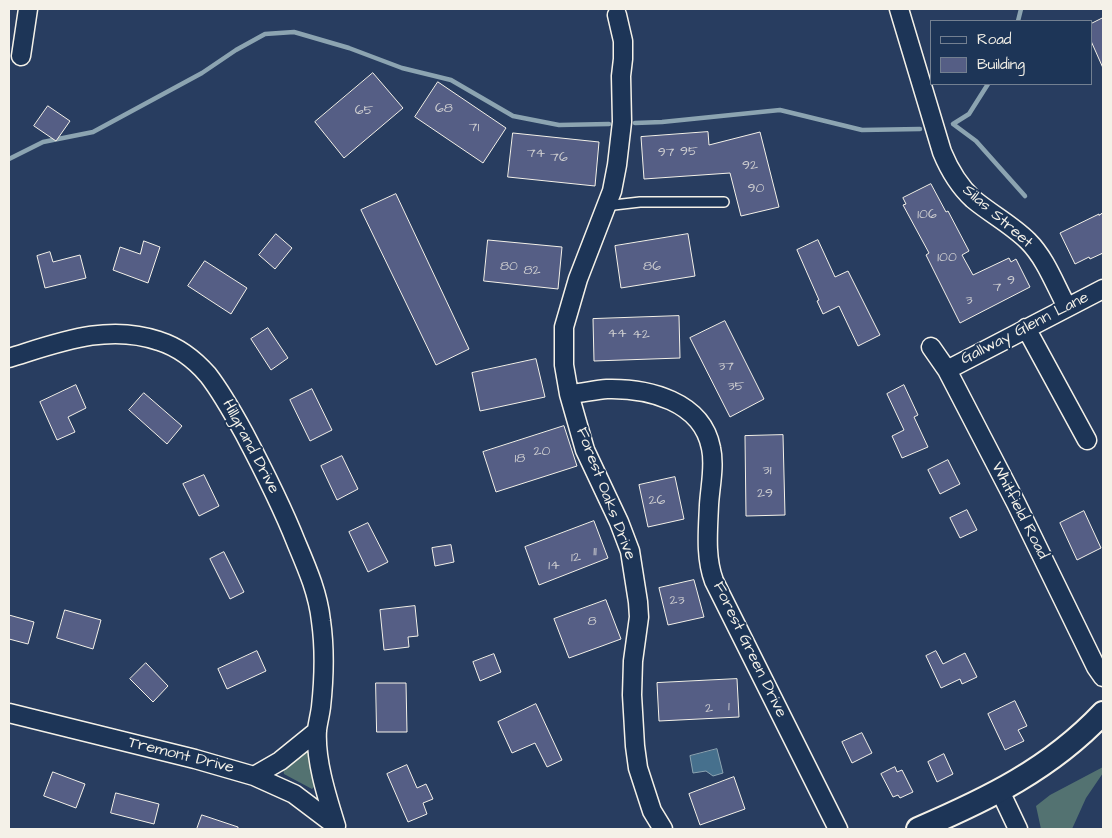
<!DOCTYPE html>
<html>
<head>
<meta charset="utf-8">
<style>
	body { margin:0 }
	#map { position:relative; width:1112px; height:838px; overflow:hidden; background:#283d60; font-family:"Architects Daughter",sans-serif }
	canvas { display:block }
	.frame { position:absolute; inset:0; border:10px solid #f4f1e8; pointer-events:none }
	.legend { position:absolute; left:930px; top:20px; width:162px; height:65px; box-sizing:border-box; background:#1d3557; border:1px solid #738091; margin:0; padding:6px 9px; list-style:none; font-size:15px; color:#f4f1e8 }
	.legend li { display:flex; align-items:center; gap:10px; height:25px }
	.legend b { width:25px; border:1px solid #738091 }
</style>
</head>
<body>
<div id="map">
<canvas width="1112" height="838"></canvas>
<div class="frame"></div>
<ul class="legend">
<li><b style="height:6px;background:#1d3557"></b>Road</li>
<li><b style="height:14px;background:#555e85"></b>Building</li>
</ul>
</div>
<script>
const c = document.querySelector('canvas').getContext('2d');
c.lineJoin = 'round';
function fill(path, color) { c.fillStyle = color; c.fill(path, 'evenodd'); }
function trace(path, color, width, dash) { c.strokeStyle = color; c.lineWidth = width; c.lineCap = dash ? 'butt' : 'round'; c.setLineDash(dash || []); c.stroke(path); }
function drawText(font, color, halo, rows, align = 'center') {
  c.font = font + ' "Architects Daughter",sans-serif'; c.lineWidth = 4; c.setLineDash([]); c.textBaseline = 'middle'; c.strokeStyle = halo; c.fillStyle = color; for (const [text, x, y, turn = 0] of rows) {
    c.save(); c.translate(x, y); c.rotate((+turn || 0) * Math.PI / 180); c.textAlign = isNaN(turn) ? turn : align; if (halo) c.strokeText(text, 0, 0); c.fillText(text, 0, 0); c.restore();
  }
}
fill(new Path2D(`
	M308 750 310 752 315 783 314 787 312 789 284 774 283 769 305 751Z
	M1103 767V773L1086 798 1072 829H1041L1036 806 1050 795Z`), '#537271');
const water = new Path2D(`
	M717 749 723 773 713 776 706 771 693 773 690 756Z`);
fill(water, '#46708d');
trace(water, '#8ca4b1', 1);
trace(new Path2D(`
	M1018 21 1021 9
	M988 84 969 114 953 124 976 141 1025 196
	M635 123 662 122 780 110 862 130 920 129
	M9 159 43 142 93 132 202 73 236 50 265 34 294 32 349 48 402 68 451 80 513 116 559 125 609 124`), '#8ca4b1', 4.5);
const building = new Path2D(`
	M1103 18V68L1091 41V24Z
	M373 73 403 108 344 158 315 122Z
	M438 82 506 128 483 163 415 117Z
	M48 106 70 121 56 141 34 126Z
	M708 132 709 145 760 132 779 207 741 216 730 173 644 179 641 137Z
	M513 133 599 142 595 186 508 177Z
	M931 184 946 212 948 211 969 251 962 255 973 275 1009 258 1011 262 1016 259 1030 287 960 323 926 255 929 253 903 205 906 204 903 198Z
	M396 194 469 349 436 365 361 210Z
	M1103 213V253L1090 259 1089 257 1075 264 1060 233 1099 214V215Z
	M276 234 292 248 275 269 259 255Z
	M688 234 695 276 621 288 615 246Z
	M488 240 562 247 558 289 484 281Z
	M818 240 835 277 848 271 880 335 858 346 839 306 823 314 817 301 819 300 797 250Z
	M144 241 160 247 148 283 113 270 120 247 140 254Z
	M50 252 53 262 80 255 86 278 45 288 37 256Z
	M205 261 247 288 231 314 188 286Z
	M679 316 680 358 594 361 593 319Z
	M725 321 764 399 730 417 690 338Z
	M268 328 288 358 271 370 251 339Z
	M536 359 545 397 480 411 472 373Z
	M76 385 86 408 68 417 75 432 57 440 40 402Z
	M904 385 918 415 914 417 928 447 902 458 892 436 904 430 887 394Z
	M312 389 332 430 310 441 290 400Z
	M144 393 182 426 167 444 129 410Z
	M564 426 577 466 496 492 483 452Z
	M783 435 785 515 746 516 745 436Z
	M342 456 358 489 337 500 321 466Z
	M948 460 960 484 940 494 928 470Z
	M204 475 219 506 199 516 183 484Z
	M675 477 684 519 648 527 639 485Z
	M967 510 977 530 960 538 950 518Z
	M1084 511 1101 548 1077 560 1060 523Z
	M594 521 608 558 539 585 525 547Z
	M368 523 388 562 368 572 349 532Z
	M451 545 454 562 435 566 432 548Z
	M224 552 244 592 230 599 210 559Z
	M694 580 704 617 668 625 659 588Z
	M606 600 621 639 569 658 554 619Z
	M415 606 418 636 408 637 409 647 384 650 380 610Z
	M65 610 101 620 93 649 57 638Z
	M9 615 34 622 28 644 9 639Z
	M257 651 266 671 227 689 218 669Z
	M936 651 943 664 965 653 977 677 962 684 960 679 941 688 926 656Z
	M494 654 501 672 480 681 473 662Z
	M146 663 168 686 153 702 130 679Z
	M737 679 739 717 659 721 657 683Z
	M376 683H406L407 732H377Z
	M1015 701 1027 726 1018 730 1024 741 1005 750 988 714Z
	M536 704 562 760 547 767 535 743 512 753 498 722Z
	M862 733 872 753 852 763 842 742Z
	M944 754 953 774 937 782 928 762Z
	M407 765 417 788 426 784 433 799 423 803 427 814 408 822 387 774Z
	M895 767 897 772 902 770 913 792 900 798 898 795 893 797 881 774Z
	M53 772 85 784 76 808 44 796Z
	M734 777 745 809 700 825 689 794Z
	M116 793 159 804 154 824 111 813Z
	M202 815 238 827V829H197Z`);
fill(building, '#555e85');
trace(building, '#f4f1e8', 1);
const service = new Path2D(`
	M605 206 640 202H724`);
const minor = new Path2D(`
	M899 9 942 152C949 169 959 186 973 199 991 214 1012 225 1028 241 1046 259 1055 285 1067 307
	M617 15 623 41V59L621 76 622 122 617 165 612 191 578 279 564 327V365L569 394 585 450 619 522 630 551 638 602 639 617 633 661 632 695 635 746 638 768 652 811 663 829
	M21 56 28 9
	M1026 328 1087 440
	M931 347 947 370 1016 503 1096 667 1103 677
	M9 358C58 343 107 323 159 341 178 347 195 360 208 375 222 393 233 413 244 433 263 469 281 504 296 542 307 568 318 593 321 621 325 649 324 679 321 707 320 715 318 722 317 730 315 760 327 797 336 826
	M947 370 1103 289
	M569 394C582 393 595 390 607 389 648 388 702 401 711 448 715 466 710 487 709 505 708 530 705 557 714 581L838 829
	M9 713 195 759 254 776 294 794 335 825
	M254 776 280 761 317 731
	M1000 791 1018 829`);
const tertiary = new Path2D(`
	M918 829C988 799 1050 769 1103 713`);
trace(service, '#f4f1e8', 12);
trace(minor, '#f4f1e8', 21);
trace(tertiary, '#f4f1e8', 26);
trace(service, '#1d3557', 9);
trace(minor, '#1d3557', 18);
trace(tertiary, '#1d3557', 22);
drawText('14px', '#cccccf', null, [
	["68",444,109],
	["65",364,111],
	["71",474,128],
	["95",689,152],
	["97",666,153],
	["74",536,154],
	["76",559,158],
	["92",750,166],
	["90",756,189],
	["106",927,215],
	["100",947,258],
	["80",509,267],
	["86",652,267],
	["82",532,271],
	["9",1011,281],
	["7",997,288],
	["3",969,301],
	["44",617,334],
	["42",641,335],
	["37",726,367],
	["35",736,387],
	["20",542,452],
	["18",520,459],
	["31",767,471],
	["29",765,494],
	["26",657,501],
	["11",595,552],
	["12",576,558],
	["14",554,566],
	["23",677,601],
	["8",592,622],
	["1",729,707],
	["2",709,709]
]);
drawText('16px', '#f4f1e8', '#1d3557', [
	["Silas Street",997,217,41],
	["Gallway Glenn Lane",1025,329,-27],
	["Hillgrand Drive",250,447,62],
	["Forest Oaks Drive",605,494,69],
	["Whitfield Road",1019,511,63],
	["Forest Green Drive",749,650,64],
	["Tremont Drive",181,756,14]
]);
</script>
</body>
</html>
